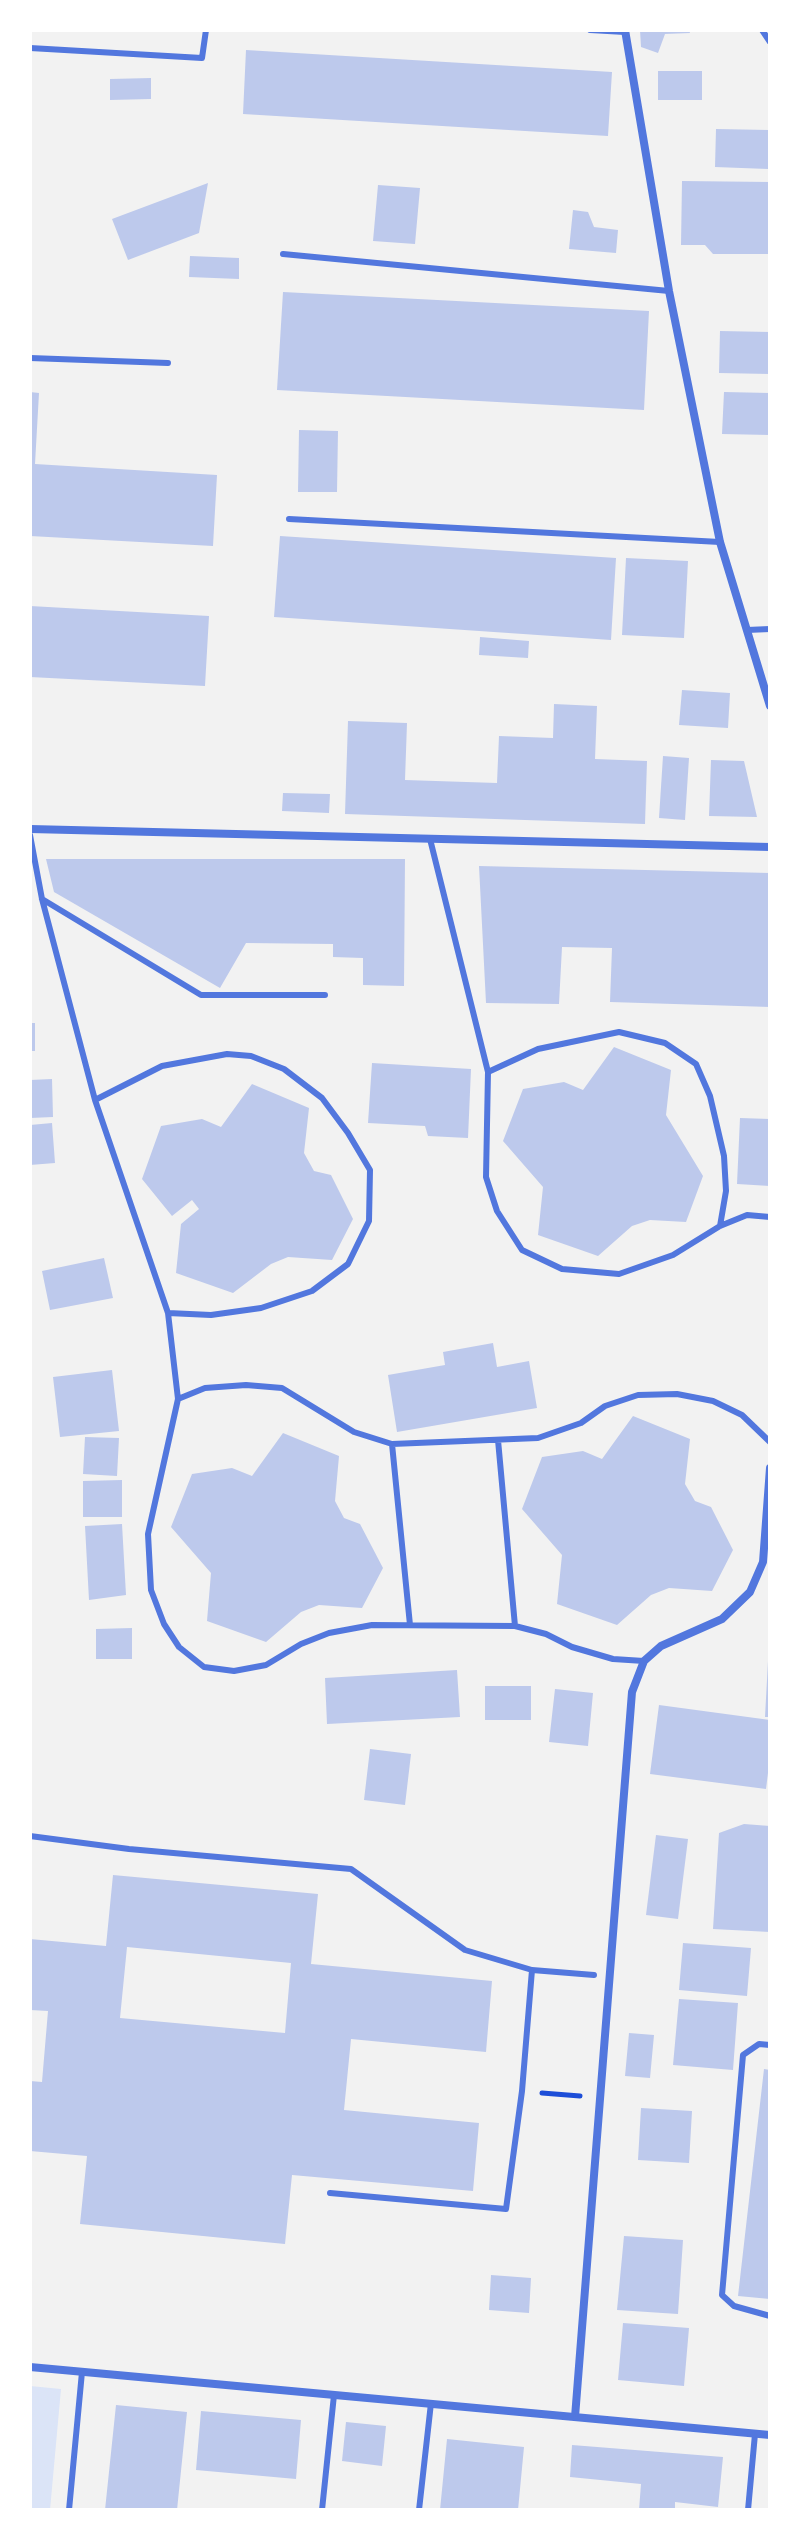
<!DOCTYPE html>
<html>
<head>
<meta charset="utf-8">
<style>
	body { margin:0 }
	#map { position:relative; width:800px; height:2540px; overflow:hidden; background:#f2f2f2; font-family:"PT Sans Narrow",sans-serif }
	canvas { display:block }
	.frame { position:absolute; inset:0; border:32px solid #fff; pointer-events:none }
</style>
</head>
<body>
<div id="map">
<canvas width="800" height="2540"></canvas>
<div class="frame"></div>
</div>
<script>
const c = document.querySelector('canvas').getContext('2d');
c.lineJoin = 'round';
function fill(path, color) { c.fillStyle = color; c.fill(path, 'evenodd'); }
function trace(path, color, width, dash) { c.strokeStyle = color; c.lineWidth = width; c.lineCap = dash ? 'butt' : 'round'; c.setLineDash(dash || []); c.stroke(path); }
fill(new Path2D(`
	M30 2386 61 2389 50 2510H30Z`), '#dbe4f7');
fill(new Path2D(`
	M640 30H689L690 33 665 34 658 53 641 47Z
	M246 50 612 72 608 136 243 114Z
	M658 71H702V100H658Z
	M151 78V99L110 100V79Z
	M716 129 769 130 768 169 715 167Z
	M682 181 770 182V254H713L705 245H681Z
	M208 183 199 233 128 260 112 219Z
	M378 185 420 188 415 244 373 241Z
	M573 210 588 212 594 227 618 230 616 253 569 249Z
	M190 256 239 258V279L189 277Z
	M283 292 649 311 644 410 277 390Z
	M720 331 770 332V374L719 373Z
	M30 392 39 393 35 464 217 475 213 546 30 536Z
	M724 392 770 393V435L722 434Z
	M299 430 338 431 337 492H298Z
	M280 536 616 558 611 640 274 617Z
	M626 558 688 561 684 638 622 635Z
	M30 606 209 616 205 686 30 677Z
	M480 637 529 641 528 658 479 655Z
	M682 690 730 693 728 728 679 725Z
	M554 704 597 706 595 759 647 761 645 824 345 814 348 721 407 723 405 780 497 783 499 736 553 738Z
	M663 756 689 758 685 820 659 818Z
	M711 760 744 761 757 817 709 816Z
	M283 793 330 794 329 813 282 811Z
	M46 859H405L404 986 363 985V958L333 957V944L246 943 220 988 54 892Z
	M479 866 770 873V1007L610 1002 612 948 562 947 559 1004 486 1003Z
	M30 1023H35V1051H30Z
	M614 1047 671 1070 666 1115 703 1176 686 1222 650 1220 632 1226 598 1256 538 1235 543 1187 503 1141 523 1089 564 1082 583 1090Z
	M372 1063 471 1069 468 1138 428 1136 425 1126 368 1123Z
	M52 1079 53 1117 30 1118V1080Z
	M252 1084 309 1108 304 1153 314 1171 331 1175 353 1219 332 1260 288 1257 271 1264 233 1293 176 1273 181 1224 199 1209 192 1200 172 1216 142 1179 161 1126 202 1119 221 1127Z
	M740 1118 770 1119V1186L737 1184Z
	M52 1123 55 1163 30 1165V1125Z
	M104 1258 113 1298 50 1310 42 1271Z
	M493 1343 497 1367 529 1361 537 1408 397 1432 388 1375 445 1365 443 1352Z
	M112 1370 119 1431 60 1437 53 1377Z
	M633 1416 690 1439 685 1484 695 1501 711 1507 733 1550 712 1591 669 1588 651 1595 617 1625 557 1604 562 1555 522 1509 542 1457 583 1451 602 1459Z
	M283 1433 339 1456 335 1501 344 1518 360 1524 383 1568 362 1608 319 1605 301 1612 266 1642 207 1621 211 1573 171 1527 192 1474 232 1468 252 1476Z
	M85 1437 119 1438 117 1476 83 1474Z
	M122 1480V1517H83V1481Z
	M122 1524 126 1595 89 1600 85 1526Z
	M132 1628V1659H96V1629Z
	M768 1661 770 1662V1717H765Z
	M457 1670 460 1717 327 1724 325 1678Z
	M485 1686H531V1720H485Z
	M555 1689 593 1693 588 1746 549 1742Z
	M659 1705 770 1720V1757L766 1789 650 1774Z
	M370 1749 411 1754 405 1805 364 1800Z
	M744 1824 770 1826V1932L713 1929 719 1833Z
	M656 1835 688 1839 678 1919 646 1915Z
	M113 1875 318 1894 311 1964 492 1981 486 2052 351 2039 344 2110 479 2123 473 2191 292 2175 285 2244 80 2224 87 2156 30 2151V2081L42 2082 48 2011 30 2010V1939L106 1946ZM127 1947 291 1963 285 2033 120 2018Z
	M683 1943 751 1948 747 1996 679 1990Z
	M679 1999 738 2003 733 2070 673 2065Z
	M629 2033 654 2035 650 2078 625 2076Z
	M764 2069 770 2070V2299L738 2296Z
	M641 2108 692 2111 689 2163 638 2160Z
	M624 2236 683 2240 678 2314 617 2310Z
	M491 2275 531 2278 529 2313 489 2310Z
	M623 2323 689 2328 684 2386 618 2380Z
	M116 2405 187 2412 177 2510H105Z
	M201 2411 301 2420 296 2479 196 2470Z
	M346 2422 386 2426 382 2466 342 2461Z
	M447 2439 524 2447 518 2510H440Z
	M572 2445 723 2457 718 2507 675 2502V2510H639L641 2484 570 2477Z`), '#bdc9ec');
trace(new Path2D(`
	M542 2093 580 2096`), '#1d4ed8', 5);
trace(new Path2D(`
	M590 30 625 32
	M762 30 770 42
	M30 48 202 58 206 30
	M283 254 669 291
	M30 358 168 363
	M289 519 720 542
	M747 630 770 629
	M30 835 42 899 95 1100 168 1313 178 1399 148 1534 151 1590 164 1624 179 1647 204 1667 234 1671 266 1665 301 1644 329 1633 372 1625 515 1626 546 1634 572 1647 613 1659 644 1661
	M430 839 488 1072 486 1177 497 1211 522 1250 562 1269 619 1274 673 1255 720 1226 747 1215 770 1217
	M42 899 201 995H325
	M488 1072 538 1049 619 1032 665 1043 696 1064 710 1096 724 1156 726 1191 720 1226
	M95 1100 162 1066 227 1054 251 1056 284 1069 322 1098 348 1133 370 1170 369 1221 348 1264 312 1291 261 1308 211 1315 168 1313
	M178 1399 205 1388 246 1385 282 1388 354 1432 392 1444 538 1438 581 1423 605 1406 638 1395 677 1394 713 1401 742 1415 770 1442
	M498 1440 515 1626
	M392 1444 410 1625
	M30 1836 129 1849 351 1869 465 1950 532 1970 522 2091 506 2209 330 2193
	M532 1970 594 1975
	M770 2045 759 2044 743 2055 722 2295 734 2306 770 2316
	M69 2510 82 2372
	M322 2510 334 2395
	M419 2510 431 2403
	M748 2510 755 2434`), '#5277de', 6);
trace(new Path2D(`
	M625 30 669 291 720 542 770 706
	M30 829 770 847
	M30 2367 770 2435
	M575 2417 632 1692 644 1661 661 1646 722 1619 750 1592 763 1562 770 1468`), '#5277de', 8);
</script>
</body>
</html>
